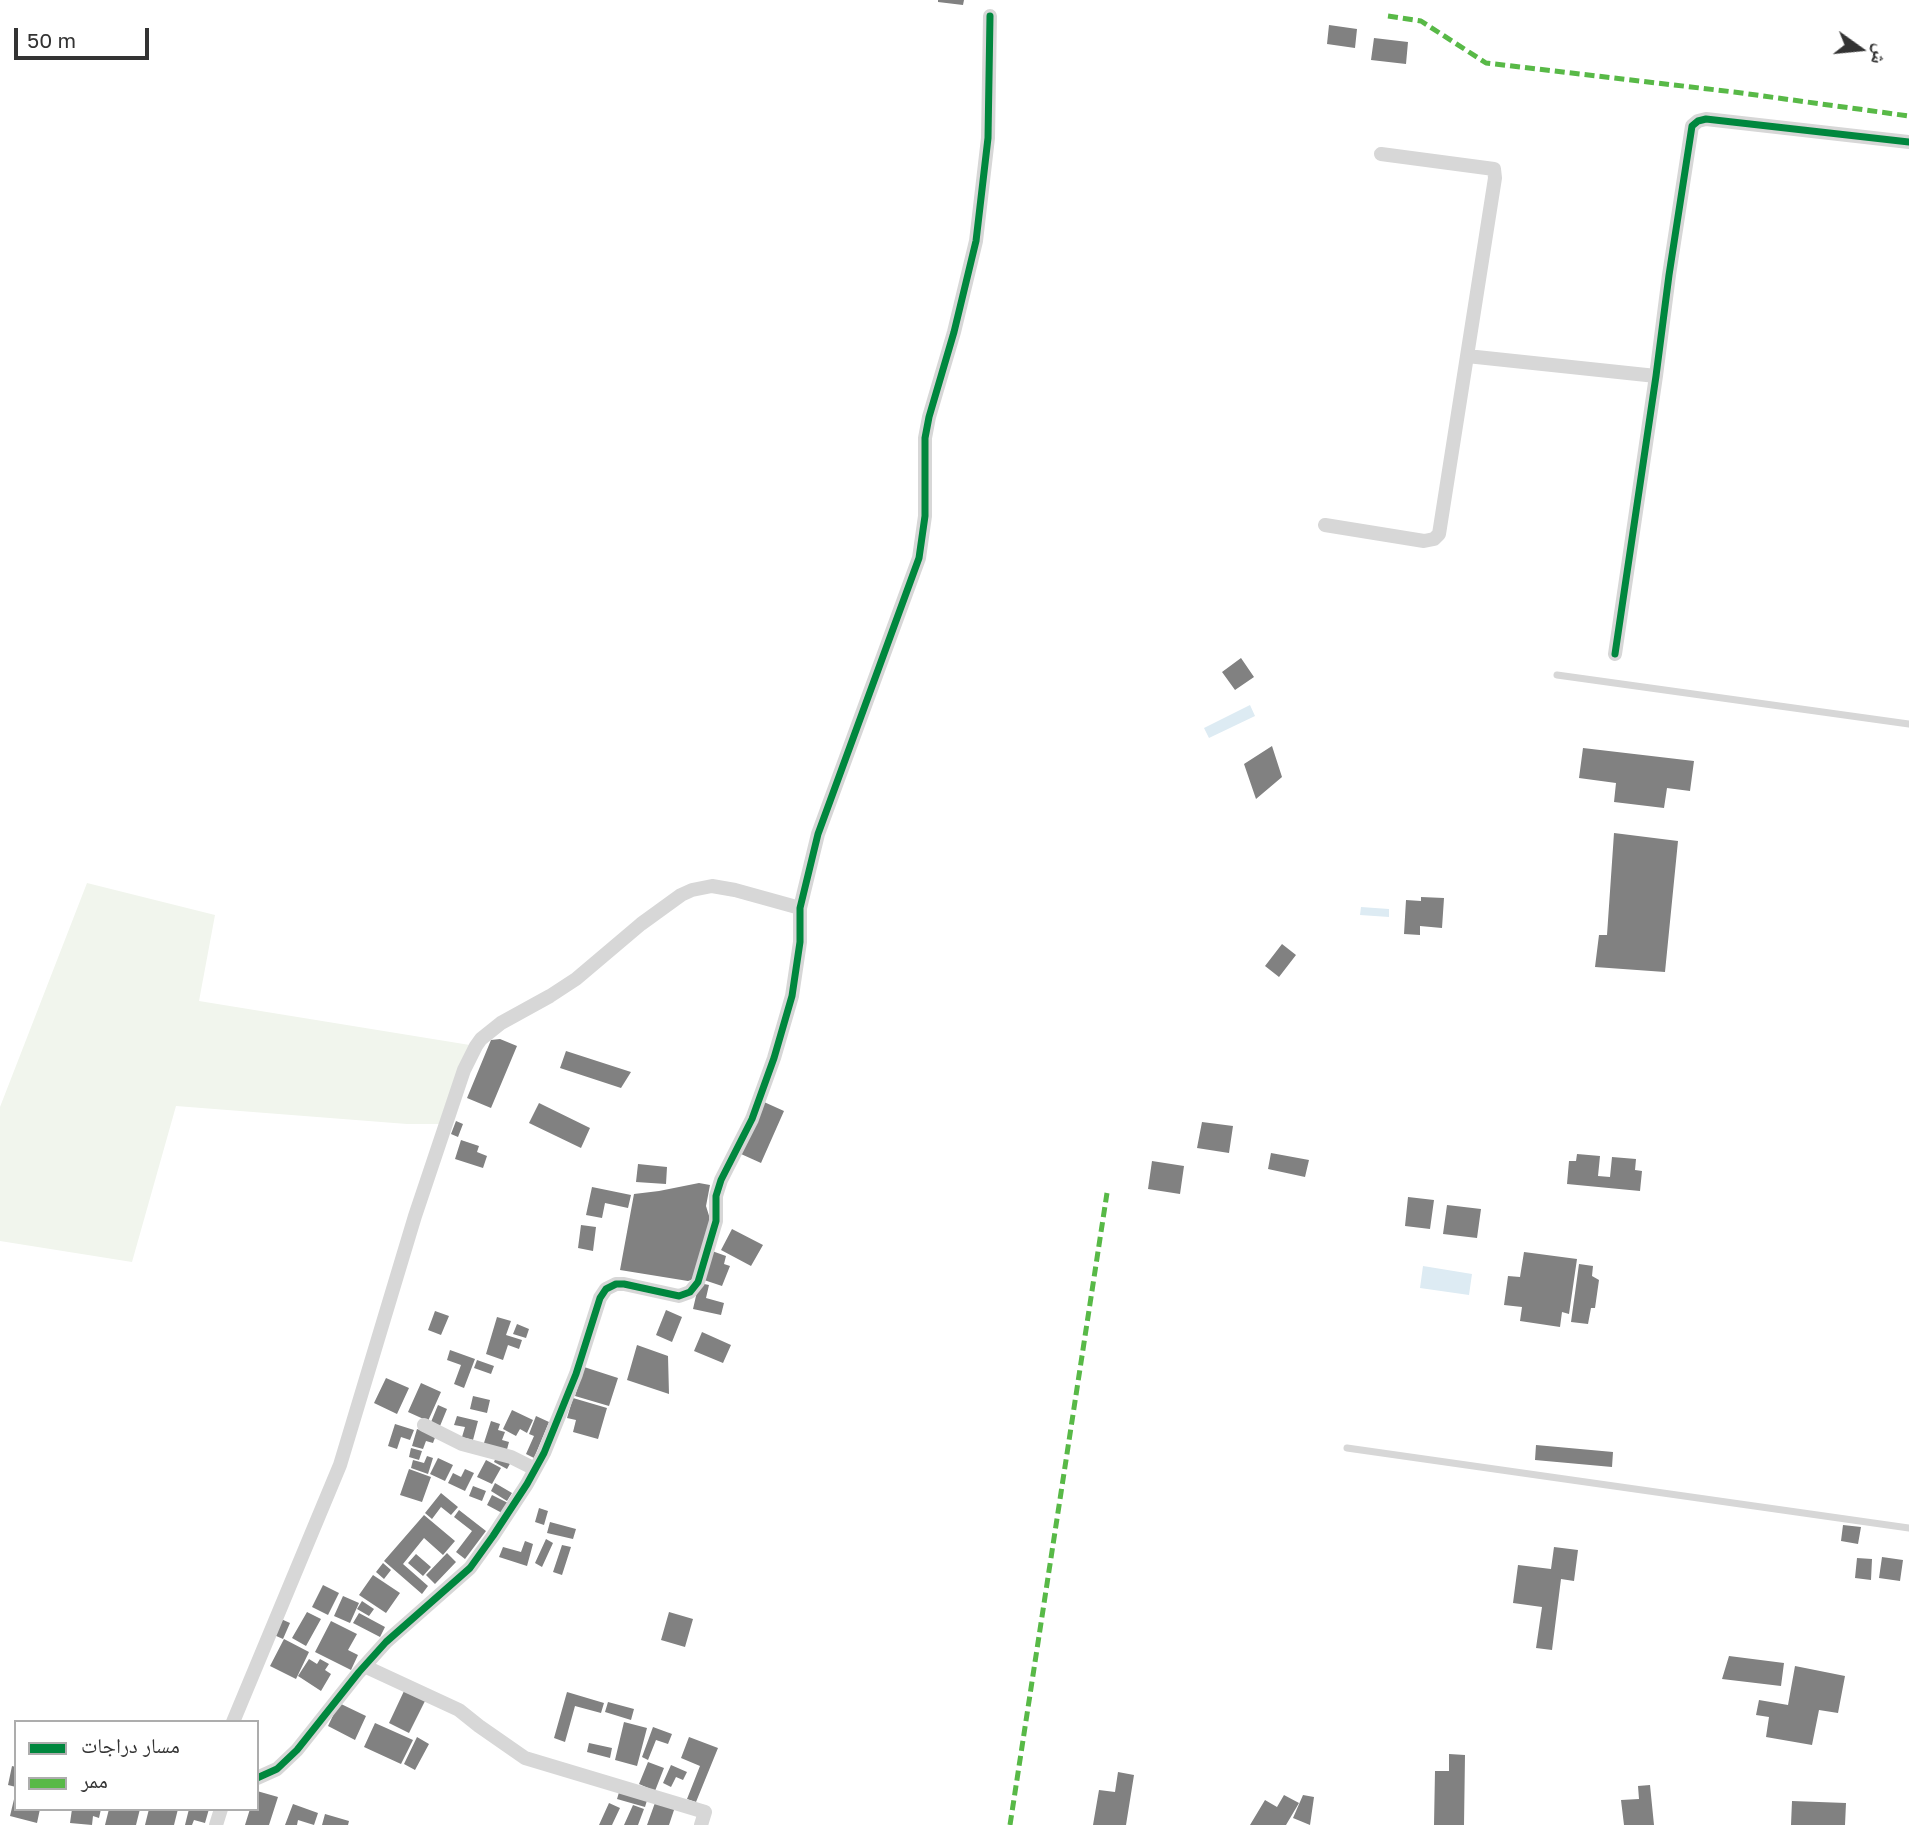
<!DOCTYPE html>
<html>
<head>
<meta charset="utf-8">
<style>
	body { margin:0 }
	#map { position:relative; width:1909px; height:1825px; overflow:hidden; background:#fff; font-family:"Golos Text","Noto Naskh Arabic",sans-serif }
	canvas { display:block }
	.legend { position:absolute; left:14px; top:1720px; width:245px; height:91px; box-sizing:border-box; background:#fff; border:2px solid #adadad; margin:0; padding:9px 12px; list-style:none; font-size:21px; color:#333 }
	.legend li { display:flex; align-items:center; gap:14px; height:35px }
	.legend b { width:35px; border:2px solid #adadad }
	.north { position:absolute; left:1825px; top:14px; width:70px; height:70px; -webkit-text-stroke:5px #fff; paint-order:stroke; rotate:105deg; font-size:19px; font-weight:700; line-height:28px; text-align:center; color:#333 }
	.north::after { content:''; display:block; margin:auto; width:24px; height:32px; background:#333; clip-path:polygon(50% 0,100% 100%,50% 72%,0 100%) }
	.scale { position:absolute; left:14px; top:28px; width:135px; height:32px; box-sizing:border-box; border:4px solid #333; border-top:0; padding-left:9px; font-size:21px; line-height:24px; white-space:nowrap; color:#333; -webkit-text-stroke:5px #fff; paint-order:stroke }
</style>
</head>
<body>
<div id="map">
<canvas width="1909" height="1825"></canvas>
<ul class="legend">
<li><b style="height:9px;background:#00873e"></b>مسار دراجات</li>
<li><b style="height:9px;background:#58b947"></b>ممر</li>
</ul>
<div class="north">ش</div>
<div class="scale">50 m</div>
</div>
<script>
const c = document.querySelector('canvas').getContext('2d');
c.lineJoin = 'round';
function fill(path, color) { c.fillStyle = color; c.fill(path, 'evenodd'); }
function trace(path, color, width, dash) { c.strokeStyle = color; c.lineWidth = width; c.lineCap = dash ? 'butt' : 'round'; c.setLineDash(dash || []); c.stroke(path); }
fill(new Path2D(`
	M87 883 215 915 199 1001 476 1046 446 1124H407L176 1106 132 1262 0 1241V1107Z`), '#f1f5ed');
fill(new Path2D(`
	M1250 705 1255 716 1209 738 1204 728Z
	M1361 907 1389 909V917L1360 915Z
	M1423 1266 1472 1274 1469 1295 1420 1288Z`), '#ddebf3');
fill(new Path2D(`
	M938 0H964L963 5 938 2Z
	M1329 25 1357 29 1355 48 1327 44Z
	M1374 38 1408 42 1406 64 1371 60Z
	M1241 658 1254 677 1235 690 1222 672Z
	M1272 746 1282 777 1256 799 1244 764Z
	M1583 748 1694 761 1690 791 1667 788 1664 808 1614 802 1616 783 1579 778Z
	M1614 833 1678 841 1665 972 1595 967 1599 935H1607Z
	M1421 897 1444 898 1442 928 1420 926V935L1404 934 1406 900 1421 901Z
	M1282 944 1296 955 1279 977 1265 966Z
	M500 1039 517 1046 491 1108 467 1098 491 1040Z
	M566 1051 631 1072 621 1088 560 1068Z
	M764 1102 784 1111 761 1163 741 1154Z
	M539 1103 590 1128 581 1148 529 1123Z
	M456 1121 463 1124 458 1137 451 1134Z
	M1202 1122 1233 1126 1229 1153 1197 1148Z
	M461 1140 479 1146 477 1152 487 1156 483 1168 455 1159Z
	M1271 1153 1309 1160 1305 1177 1268 1169Z
	M1577 1154 1600 1156 1598 1176 1610 1177 1612 1157 1636 1159 1635 1170 1642 1171 1640 1191 1567 1184 1569 1161H1576Z
	M1152 1161 1184 1166 1180 1194 1148 1189Z
	M638 1164 667 1167 666 1184 636 1182Z
	M699 1183 710 1185 706 1206 710 1219 694 1279 688 1281 620 1270 634 1194 659 1191Z
	M592 1187 631 1195 628 1208 605 1203 602 1218 586 1215Z
	M1408 1197 1434 1200 1430 1229 1405 1226Z
	M1447 1205 1481 1209 1477 1238 1443 1234Z
	M581 1225 596 1227 593 1251 578 1248Z
	M732 1229 763 1245 751 1266 721 1250Z
	M712 1251 726 1256 724 1264 730 1266 722 1286 701 1279Z
	M1524 1252 1577 1259 1569 1314 1562 1312 1560 1327 1520 1321 1522 1307 1504 1305 1508 1276 1520 1277Z
	M1579 1264 1593 1266 1592 1276 1599 1280 1595 1308H1591L1588 1324 1571 1322Z
	M699 1283 709 1285 706 1298 724 1303 721 1315 693 1309Z
	M666 1310 682 1317 672 1342 656 1335Z
	M435 1311 449 1316 441 1335 428 1330Z
	M497 1317 511 1321 506 1335 522 1340 519 1349 508 1345 503 1360 486 1354Z
	M517 1324 529 1329 526 1338 513 1334Z
	M702 1332 731 1345 723 1363 694 1351Z
	M637 1345 668 1356 669 1394 627 1380Z
	M450 1350 475 1359 464 1388 454 1384 461 1365 447 1360Z
	M477 1360 494 1366 491 1374 474 1368Z
	M584 1367 618 1378 609 1406 575 1396Z
	M386 1378 409 1388 397 1414 374 1403Z
	M421 1383 441 1392 428 1421 408 1412Z
	M473 1396 490 1400 487 1413 470 1409Z
	M573 1398 607 1408 598 1439 573 1432 576 1420 567 1418Z
	M438 1405 447 1409 440 1426 431 1422Z
	M512 1410 533 1420 527 1433 520 1429 516 1436 503 1429Z
	M457 1416 478 1421 473 1440 462 1437 465 1427 454 1425Z
	M536 1416 549 1422 534 1458 526 1454 534 1436 529 1434Z
	M491 1421 500 1424 498 1430 505 1432 502 1440 509 1442 506 1453 483 1446Z
	M395 1424 414 1430 410 1440 401 1437 397 1449 388 1446Z
	M417 1429 436 1435 433 1443 426 1441 423 1449 412 1446Z
	M1536 1445 1613 1452 1612 1467 1535 1460Z
	M411 1448 422 1451 419 1460 409 1457Z
	M497 1455 511 1462 507 1469 494 1462Z
	M427 1456 433 1458 428 1474 411 1468 413 1460 424 1463Z
	M438 1458 453 1465 445 1481 430 1474Z
	M486 1460 501 1468 492 1484 477 1477Z
	M409 1469 431 1477 422 1502 400 1495Z
	M465 1469 474 1473 465 1491 448 1483 453 1473 461 1477Z
	M495 1483 512 1493 507 1501 491 1491Z
	M473 1486 486 1491 482 1501 469 1496Z
	M441 1493 458 1507 451 1515 441 1507 432 1519 425 1513Z
	M492 1495 508 1503 502 1513 487 1505Z
	M539 1508 548 1511 544 1525 535 1522Z
	M459 1510 486 1531 465 1559 456 1552 472 1531 454 1517Z
	M424 1515 455 1541 443 1555 424 1538 403 1564 428 1586 422 1594 384 1561Z
	M550 1522 576 1529 573 1539 547 1533Z
	M1843 1525 1861 1527 1858 1544 1841 1541Z
	M546 1539 553 1543 542 1567 535 1563Z
	M525 1541 533 1544 527 1566 499 1557 503 1547 521 1552Z
	M562 1545 571 1547 562 1575 553 1572Z
	M1554 1547 1578 1550 1574 1581 1561 1579 1552 1650 1536 1648 1542 1607 1513 1603 1518 1565 1551 1569Z
	M447 1553 456 1562 435 1584 426 1575Z
	M416 1554 431 1567 423 1576 408 1563Z
	M1882 1557 1903 1560 1900 1581 1879 1578Z
	M1857 1558 1872 1559 1871 1580 1855 1578Z
	M383 1563 391 1570 384 1579 376 1572Z
	M373 1575 400 1593 386 1613 359 1595Z
	M323 1585 339 1593 328 1615 312 1607Z
	M343 1596 359 1603 350 1623 334 1616Z
	M362 1601 374 1609 369 1616 357 1609Z
	M307 1612 321 1619 306 1646 292 1638Z
	M669 1612 693 1619 685 1647 661 1640Z
	M359 1613 385 1627 380 1637 353 1623Z
	M281 1619 290 1623 283 1639 274 1635Z
	M331 1621 357 1634 348 1650 358 1655 351 1670 315 1652Z
	M284 1639 309 1652 296 1679 270 1666Z
	M1729 1656 1784 1663 1781 1686 1722 1679Z
	M309 1659 317 1664 320 1659 329 1664 325 1670 331 1674 321 1691 298 1676Z
	M1795 1666 1845 1676 1838 1713 1819 1710 1812 1745 1766 1737 1769 1717 1756 1715 1759 1700 1788 1705Z
	M404 1691 425 1701 409 1733 389 1723Z
	M567 1692 604 1703 601 1713 575 1706 565 1742 554 1738Z
	M608 1702 634 1709 631 1720 605 1712Z
	M339 1703 366 1716 355 1740 328 1726Z
	M624 1722 647 1728 637 1766 615 1760Z
	M375 1723 413 1740 401 1764 364 1747Z
	M653 1727 672 1734 668 1744 656 1740 648 1760 642 1757Z
	M417 1737 429 1744 415 1770 404 1764Z
	M689 1737 718 1748 696 1802 687 1799 700 1766 681 1758Z
	M589 1743 612 1748 610 1758 587 1752Z
	M1449 1754 1465 1755 1464 1825H1434L1435 1771H1449Z
	M648 1762 664 1768 655 1791 639 1784Z
	M671 1765 687 1772 683 1780 676 1777 671 1787 663 1783Z
	M12 1766 16 1767V1787L8 1785Z
	M1118 1772 1134 1775 1126 1825H1093L1099 1790 1115 1792Z
	M1650 1785 1654 1825H1624L1621 1800 1639 1799 1638 1786Z
	M620 1789 648 1797 645 1807 617 1799Z
	M257 1791 278 1797 269 1825H245L250 1809H257Z
	M15 1795 16 1809H40L37 1823 10 1816Z
	M1284 1795 1299 1803 1286 1825H1250L1265 1800 1277 1807Z
	M1303 1795 1314 1797 1310 1825 1293 1818Z
	M656 1800 675 1807 669 1825H647Z
	M1792 1801 1846 1803 1845 1825H1791Z
	M609 1803 620 1808 612 1825H599Z
	M293 1804 318 1813 314 1825 298 1820 297 1825H285Z
	M633 1805 644 1809 638 1825H624Z
	M72 1809H101L99 1818 93 1816 92 1825 70 1823Z
	M109 1809H140L136 1825H105Z
	M149 1809H178L174 1825H145Z
	M189 1809H209L205 1823 194 1820 192 1825H185Z
	M325 1814 349 1821 348 1825H322Z`), '#818181');
trace(new Path2D(`
	M1557 675 1909 724
	M1347 1448 1909 1528`), '#d7d7d7', 7);
trace(new Path2D(`
	M1381 154 1494 169 1495 178 1467 356 1656 376
	M1325 525 1424 541 1434 539 1439 534 1467 356
	M1615 654 1656 376 1669 275 1692 126 1698 121 1706 119 1909 142
	M424 1425 462 1444 511 1457 535 1469
	M364 1666 459 1710 479 1726 525 1758 705 1812 701 1825
	M233 1722 340 1465 415 1216 464 1070 476 1046 481 1039 501 1023 550 996 576 979 641 924 681 895 692 890 712 886 735 890 800 908
	M257 1778 277 1769 297 1750 359 1672 386 1642 470 1568 493 1536 527 1484 544 1453 576 1374 600 1298 606 1289 616 1284H624L679 1296 690 1292 698 1282 716 1221V1196L721 1180 752 1119 774 1058 792 996 800 942V908L818 834 919 558 925 516V438L929 417 954 332 976 241 988 138 990 16
	M216 1825 221 1809`), '#d7d7d7', 14);
trace(new Path2D(`
	M1388 16 1421 21 1486 63 1734 92 1909 116
	M1010 1825 1107 1193`), '#58b947', 5, [10, 5]);
trace(new Path2D(`
	M1615 654 1656 376 1669 275 1692 126 1698 121 1706 119 1909 142
	M257 1778 277 1769 297 1750 359 1672 386 1642 470 1568 493 1536 527 1484 544 1453 576 1374 600 1298 606 1289 616 1284H624L679 1296 690 1292 698 1282 716 1221V1196L721 1180 752 1119 774 1058 792 996 800 942V908L818 834 919 558 925 516V438L929 417 954 332 976 241 988 138 990 16`), '#00873e', 7);
</script>
</body>
</html>
